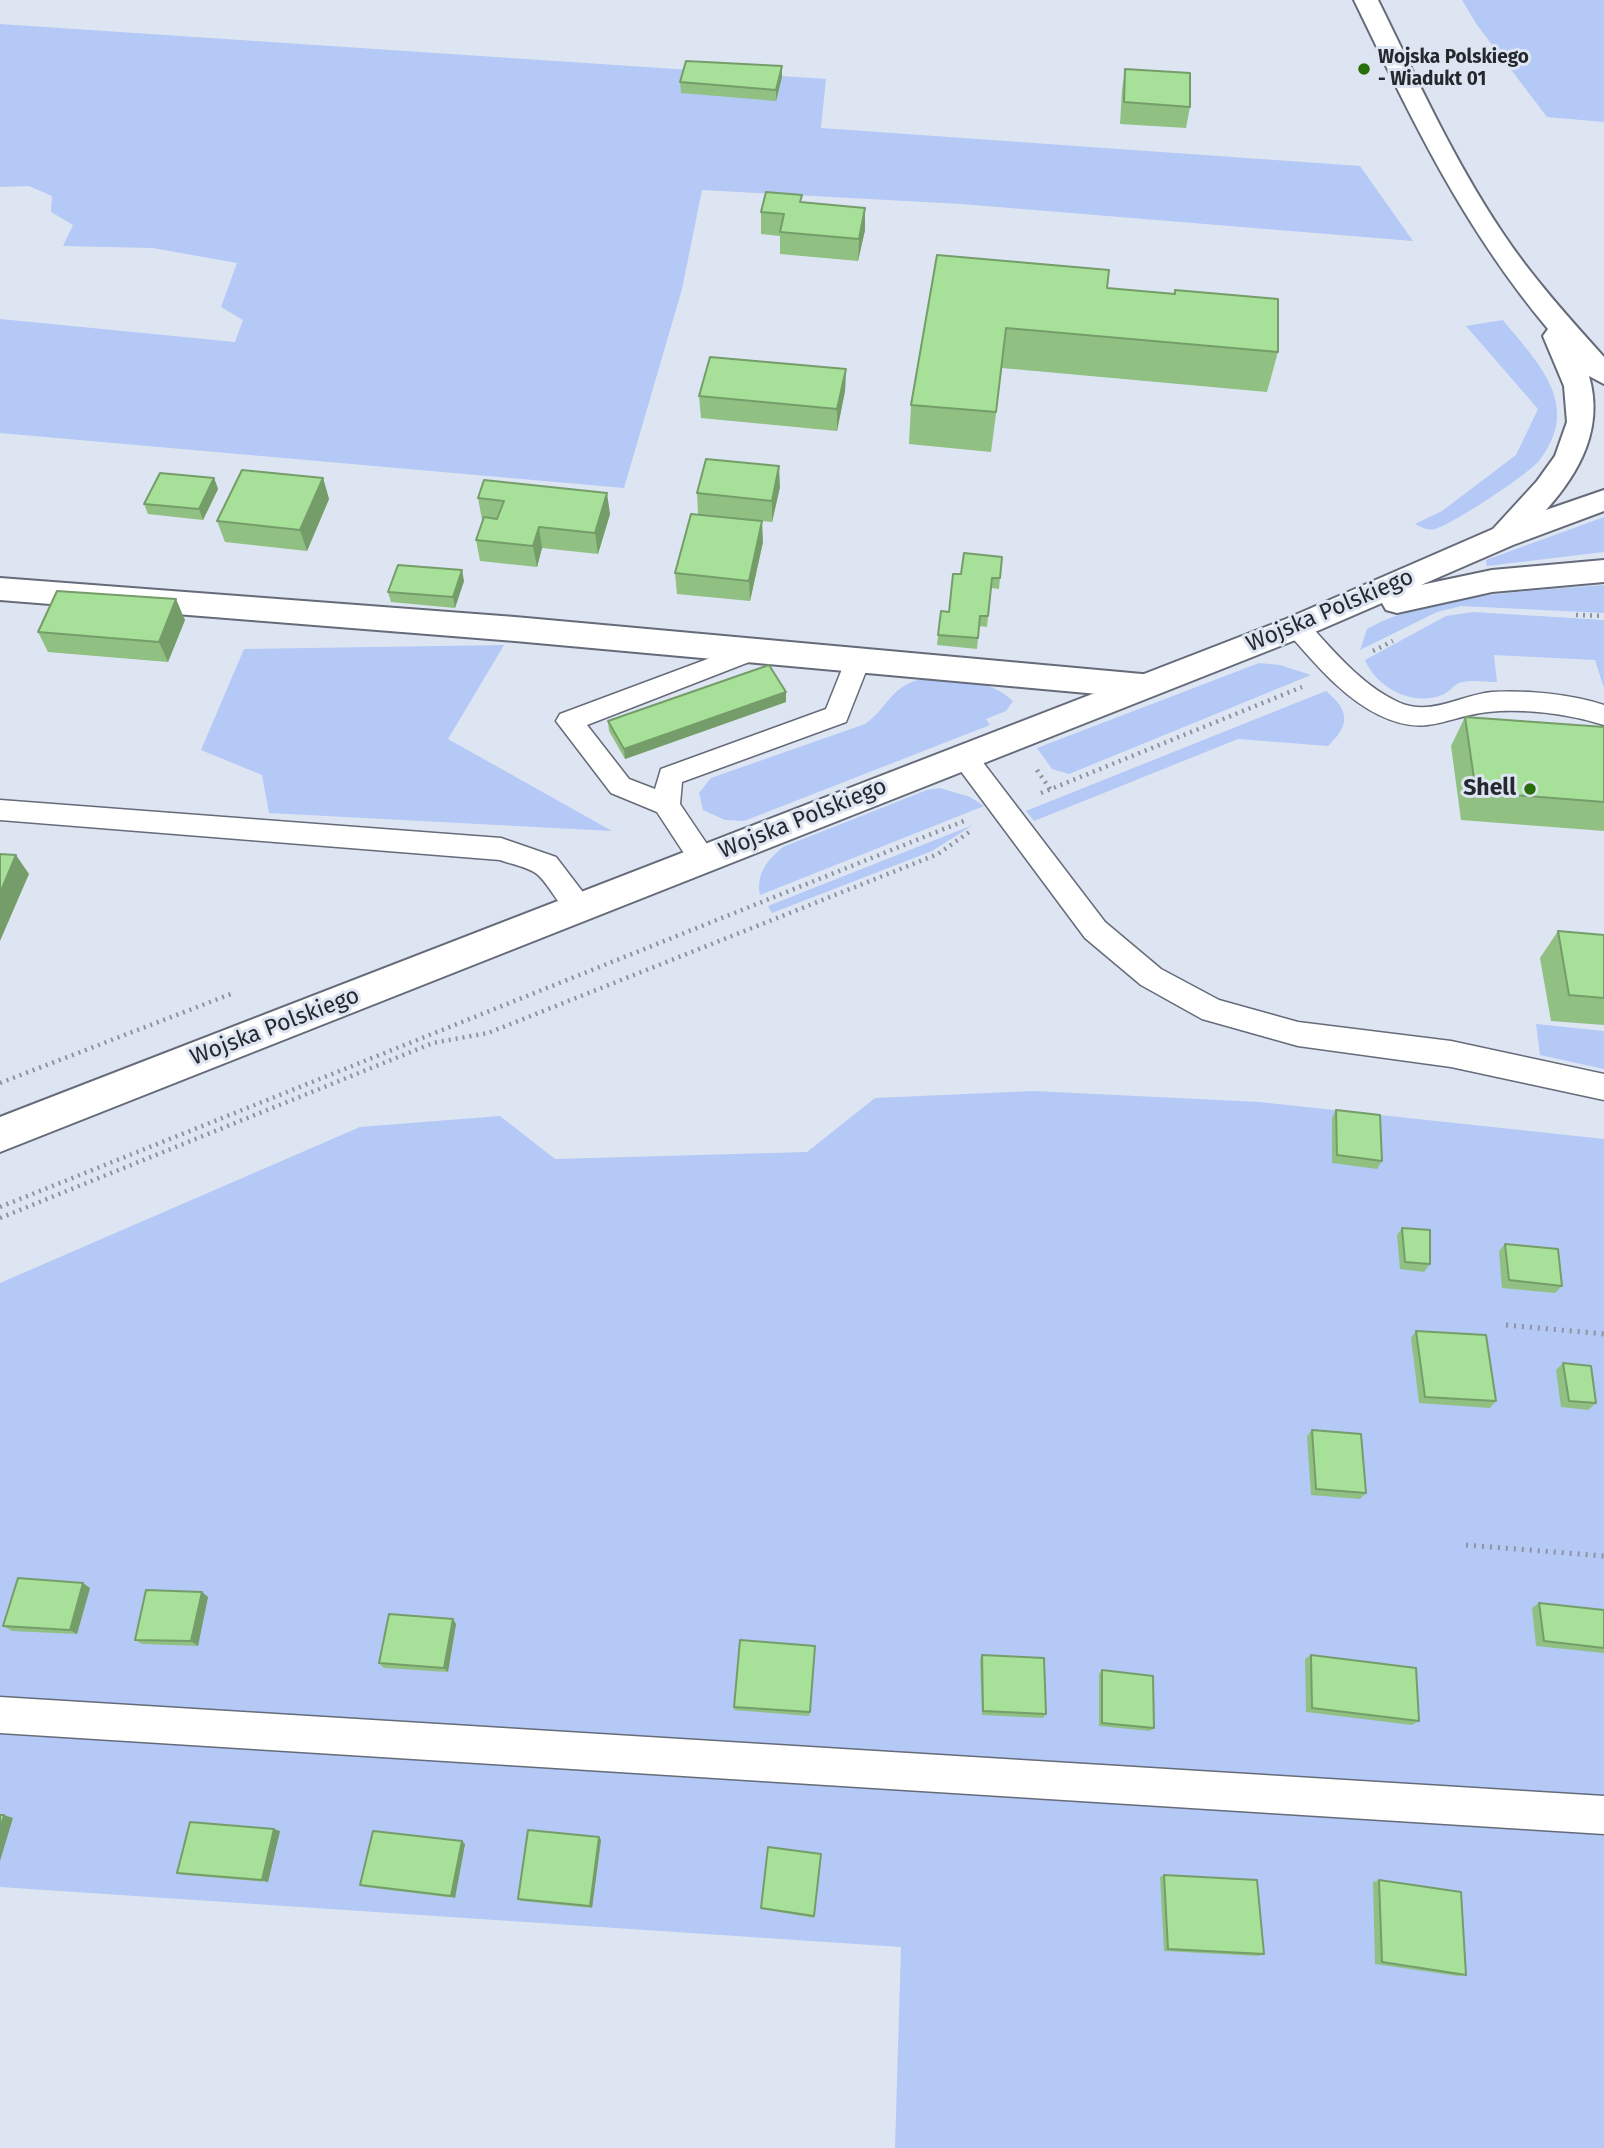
<!DOCTYPE html>
<html>
<head>
<meta charset="utf-8">
<style>
	body { margin:0 }
	canvas { display:block; background:#dde4f2 }
</style>
</head>
<body>
<canvas width="1604" height="2148"></canvas>
<script>
const c = document.querySelector('canvas').getContext('2d');
c.lineJoin = 'round';
function fill(path, color) { c.fillStyle = color; c.fill(path, 'evenodd'); }
function trace(path, color, width, dash) { c.strokeStyle = color; c.lineWidth = width; c.lineCap = dash ? 'butt' : 'round'; c.setLineDash(dash || []); c.stroke(path); }
function drawText(font, color, halo, rows, align = 'center') {
  c.font = font + ' "Fira Sans",sans-serif'; c.lineWidth = 6; c.setLineDash([]); c.textBaseline = 'middle'; c.strokeStyle = halo; c.fillStyle = color; for (const [text, x, y, turn = 0] of rows) {
    c.save(); c.translate(x, y); c.rotate((+turn || 0) * Math.PI / 180); c.textAlign = isNaN(turn) ? turn : align; if (halo) c.strokeText(text, 0, 0); c.fillText(text, 0, 0); c.restore();
  }
}
fill(new Path2D(`
	M1462 0H1604V122L1547 117 1477 25Z
	M0 24 826 79 821 128 1360 166 1413 241 961 204 702 190 682 289 624 488 0 433V319L235 342 243 320 221 307 237 263 153 248 63 246 73 225 51 212 52 196 29 186 0 187Z
	M1503 320C1524 347 1559 380 1557 417 1557 432 1548 449 1539 461 1527 475 1453 524 1435 529 1428 531 1421 527 1415 524L1442 511 1516 455 1538 409 1466 326Z
	M1604 517V552L1487 566 1486 560Z
	M1604 585V613L1461 606 1437 612 1360 650 1367 629C1429 594 1533 591 1604 585Z
	M1473 612 1604 620V688L1595 660 1494 655 1497 682C1486 682 1470 679 1459 683 1453 686 1448 693 1442 695 1412 707 1376 687 1365 660L1446 616Z
	M504 645 448 739 612 831 269 813 262 775 201 750 244 649Z
	M1259 663 1280 665 1311 675 1069 774 1052 769 1037 748Z
	M925 678C959 681 987 677 1013 701L1006 711 986 719 990 725 744 821 725 820 703 810 699 793 711 778 865 724C891 705 889 686 925 678Z
	M1326 691C1349 710 1351 724 1328 746L1238 739 1034 821 1026 811Z
	M940 788 970 797 984 806 760 895C756 874 767 860 783 847L927 790Z
	M973 825 932 851 772 913 768 906Z
	M1536 1024 1604 1031V1069L1540 1055Z
	M1034 1091 1259 1102 1604 1139V2148H895L901 1947 0 1887V1283L360 1127 500 1116 555 1159 807 1152 875 1098Z`), '#b4c9f6');
const lane = new Path2D(`
	M1297 618 1306 621C1333 650 1361 685 1398 702 1431 717 1460 695 1492 692 1527 690 1571 694 1604 705V725C1569 714 1524 708 1488 712 1443 717 1427 738 1379 715 1342 697 1315 663 1288 633L1285 627 1288 621Z
	M753 642 762 645 766 651 762 657 587 725 629 779 655 789 661 769 826 709 848 654 857 652 866 654 870 661 846 722 682 782 680 804 717 859 713 867 703 870 693 867 657 812 611 793 556 721 560 714Z
	M963 745 972 748 1105 922 1161 969 1219 1000 1298 1022 1451 1041 1604 1074V1100L1451 1067 1298 1046 1202 1019 1141 985 1085 938 954 762 950 755 954 748Z
	M0 800 501 838 556 857 595 908 591 916C563 925 555 889 537 874 528 867 511 864 500 860L0 820Z
	M0 1697 1604 1796V1834L0 1733Z`);
const street = new Path2D(`
	M0 578 515 617 1142 674 1154 677 1159 686 1154 695 1142 698 515 641 0 600Z`);
const secondary = new Path2D(`
	M1354 0H1378C1417 79 1453 159 1502 232 1532 277 1568 317 1604 357V384L1589 376C1604 428 1580 472 1546 510L1604 490V511L1513 545 1421 585 1492 570 1604 560V582L1492 592 1397 613 1386 610 1382 603 1308 635 0 1152V1117L1286 619 1493 529 1537 481 1555 456 1567 422 1564 386 1543 336 1548 329C1462 226 1412 120 1354 0Z`);
trace(lane, '#656b78', 3);
trace(street, '#656b78', 4);
trace(secondary, '#656b78', 4);
trace(new Path2D(`
	M1576 615 1604 616
	M1373 651 1393 641
	M1037 770 1050 789
	M1041 793 1302 687
	M0 1083 231 994
	M0 1207 964 821
	M0 1218 433 1043 488 1033 938 854 972 830`), '#8e949e', 4.5, [2, 5]);
trace(new Path2D(`
	M1506 1325 1604 1334
	M1466 1545 1604 1556`), '#8e949e', 5, [2, 6]);
fill(lane, '#fff');
fill(street, '#fff');
fill(secondary, '#fff');
fill(new Path2D(`
	M1125 69 1190 107 1186 128 1120 124 1122 90Z
	M782 77 776 101 681 93 680 82Z
	M802 203 865 230 858 261 780 254V236L761 234V212Z
	M937 255 1107 288 1174 294 1175 290 1278 352 1267 392 1002 368 991 452 909 444 911 405Z
	M846 369 845 391 837 431 701 418 699 396Z
	M214 478 218 489 203 520 148 514 144 504Z
	M323 478 329 499 307 551 225 542 217 521Z
	M780 487 772 522 698 515 697 493Z
	M478 498 610 514 598 554 542 548 537 567 480 561 476 540 483 520H482Z
	M763 542 750 601 677 594 675 573Z
	M961 574 1000 578 999 589 991 588 987 627 979 626 977 649 937 645 941 611 949 612Z
	M464 581 455 608 391 602 388 592Z
	M185 620 168 662 48 652 38 632Z
	M786 692V702L625 759 609 731 608 721Z
	M1465 717 1604 727V831L1461 820 1451 746Z
	M1558 931 1604 935V1025L1551 1021 1540 958Z
	M1336 1110 1382 1161 1377 1169 1332 1163V1118Z
	M1402 1228 1430 1264 1424 1272 1400 1269 1397 1235Z
	M1505 1244 1562 1286 1555 1293 1502 1288 1499 1251Z
	M1416 1331 1496 1401 1490 1408 1419 1403 1411 1338Z
	M1563 1363 1596 1403 1588 1410 1561 1407 1556 1370Z
	M1312 1430 1366 1493 1360 1499 1311 1495 1307 1436Z
	M90 1588 77 1634 12 1631 3 1626Z
	M202 1592 208 1597 198 1646 142 1644 135 1640Z
	M1539 1603 1604 1610V1653L1536 1646 1532 1608Z
	M456 1624 448 1672 384 1668 379 1663Z
	M815 1646 809 1716 734 1710V1707Z
	M982 1655 1046 1714 1043 1718 982 1715 980 1660Z
	M1311 1655 1419 1721 1412 1725 1306 1712 1305 1659Z
	M1102 1670 1154 1728 1150 1731 1099 1726V1674Z
	M280 1831 268 1882 184 1875 177 1873Z
	M599 1837 601 1840 592 1908 521 1901 518 1899Z
	M465 1844 455 1898 365 1887 360 1885Z
	M821 1854 814 1918 761 1909V1908Z
	M1164 1875 1264 1954 1258 1956 1164 1951 1160 1877Z
	M1379 1880 1466 1975 1458 1976 1375 1964 1373 1882Z`), '#90c183');
fill(new Path2D(`
	M782 66V77L776 101V90Z
	M865 208V230L858 261 859 239Z
	M846 369 845 391 837 431V409Z
	M779 466 780 487 772 522V501Z
	M214 478 218 489 203 520 199 509Z
	M323 478 329 499 307 551 300 530Z
	M607 493 610 514 598 554 595 533Z
	M762 521 763 542 750 601 749 581Z
	M539 527 542 548 537 567 533 546Z
	M462 570 464 581 455 608 453 597Z
	M176 599 185 620 168 662 159 642Z
	M786 692V702L625 759 624 749Z
	M16 855 29 874 0 941V893Z
	M83 1583 90 1588 77 1634 70 1630Z
	M202 1592 208 1597 198 1646 191 1641Z
	M453 1619 456 1624 448 1672 444 1668Z
	M4 1815 13 1818 0 1861V1830Z
	M274 1829 280 1831 268 1882 262 1880Z
	M599 1837 601 1840 592 1908 590 1906Z
	M462 1841 465 1844 455 1898 451 1896Z`), '#759d6a');
const building = new Path2D(`
	M686 61 782 66 776 90 680 82Z
	M1125 69 1190 73V107L1124 102Z
	M766 192 802 195 800 202 865 208 859 239 780 232 784 214 761 212Z
	M937 255 1109 270 1107 288 1175 294V290L1278 299V352L1006 328 996 412 911 405Z
	M710 357 846 369 837 409 699 396Z
	M706 459 779 466 772 501 697 493Z
	M242 470 323 478 300 530 217 521Z
	M160 473 214 478 199 509 144 504Z
	M484 480 607 493 595 533 539 527 533 546 476 540 484 517 497 519 504 501 478 498Z
	M691 514 762 521 749 581 675 573Z
	M964 553 1002 557 1000 578H992L988 616H980L978 638 938 635 941 611 949 612 953 574H961Z
	M398 565 462 570 453 597 388 592Z
	M57 591 176 599 159 642 38 632Z
	M769 665 786 692 624 749 608 721Z
	M1465 717 1604 727V802L1476 792Z
	M0 854 16 855 0 893Z
	M1558 931 1604 935V998L1569 995Z
	M1336 1110 1380 1115 1382 1161 1337 1155Z
	M1402 1228 1430 1230V1264L1405 1262Z
	M1505 1244 1558 1249 1562 1286 1509 1280Z
	M1416 1331 1486 1335 1496 1401 1425 1397Z
	M1563 1363 1591 1366 1596 1403 1569 1401Z
	M1312 1430 1361 1434 1366 1493 1316 1489Z
	M18 1578 83 1583 70 1630 3 1626Z
	M146 1590 202 1592 191 1641 135 1640Z
	M1539 1603 1604 1610V1648L1544 1641Z
	M389 1614 453 1619 444 1668 379 1663Z
	M740 1640 815 1646 810 1712 734 1707Z
	M982 1655 1044 1658 1046 1714 983 1711Z
	M1311 1655 1416 1668 1419 1721 1312 1708Z
	M1102 1670 1153 1676 1154 1728 1102 1723Z
	M0 1815H4L0 1830Z
	M190 1822 274 1829 262 1880 177 1873Z
	M528 1830 599 1837 590 1906 518 1899Z
	M373 1831 462 1841 451 1896 360 1885Z
	M768 1847 821 1854 814 1916 761 1908Z
	M1164 1875 1257 1880 1264 1954 1168 1949Z
	M1379 1880 1461 1892 1466 1975 1382 1962Z`);
fill(building, '#a7e098');
trace(building, '#759d6a', 2);
for (const [x, y, r, color] of [
	[1364,69,7,"#286e0a"],
	[1530,789,7,"#286e0a"]
]) { const dot = new Path2D(); dot.arc(x, y, r, 0, 2 * Math.PI); c.fillStyle = color; c.fill(dot); trace(dot, '#dde4f2', 2.5); }
drawText('bold 19px', '#25282d', '#dde4f2', [
	["Wojska Polskiego",1378,58],
	["- Wiadukt 01",1378,80]
], 'left');
drawText('23px', '#25282d', '#dde4f2', [
	["Wojska Polskiego",1330,611,-23],
	["Wojska Polskiego",803,819,-22],
	["Wojska Polskiego",275,1027,-21]
]);
drawText('bold 23px', '#25282d', '#dde4f2', [
	["Shell",1516,789]
], 'right');
</script>
</body>
</html>
